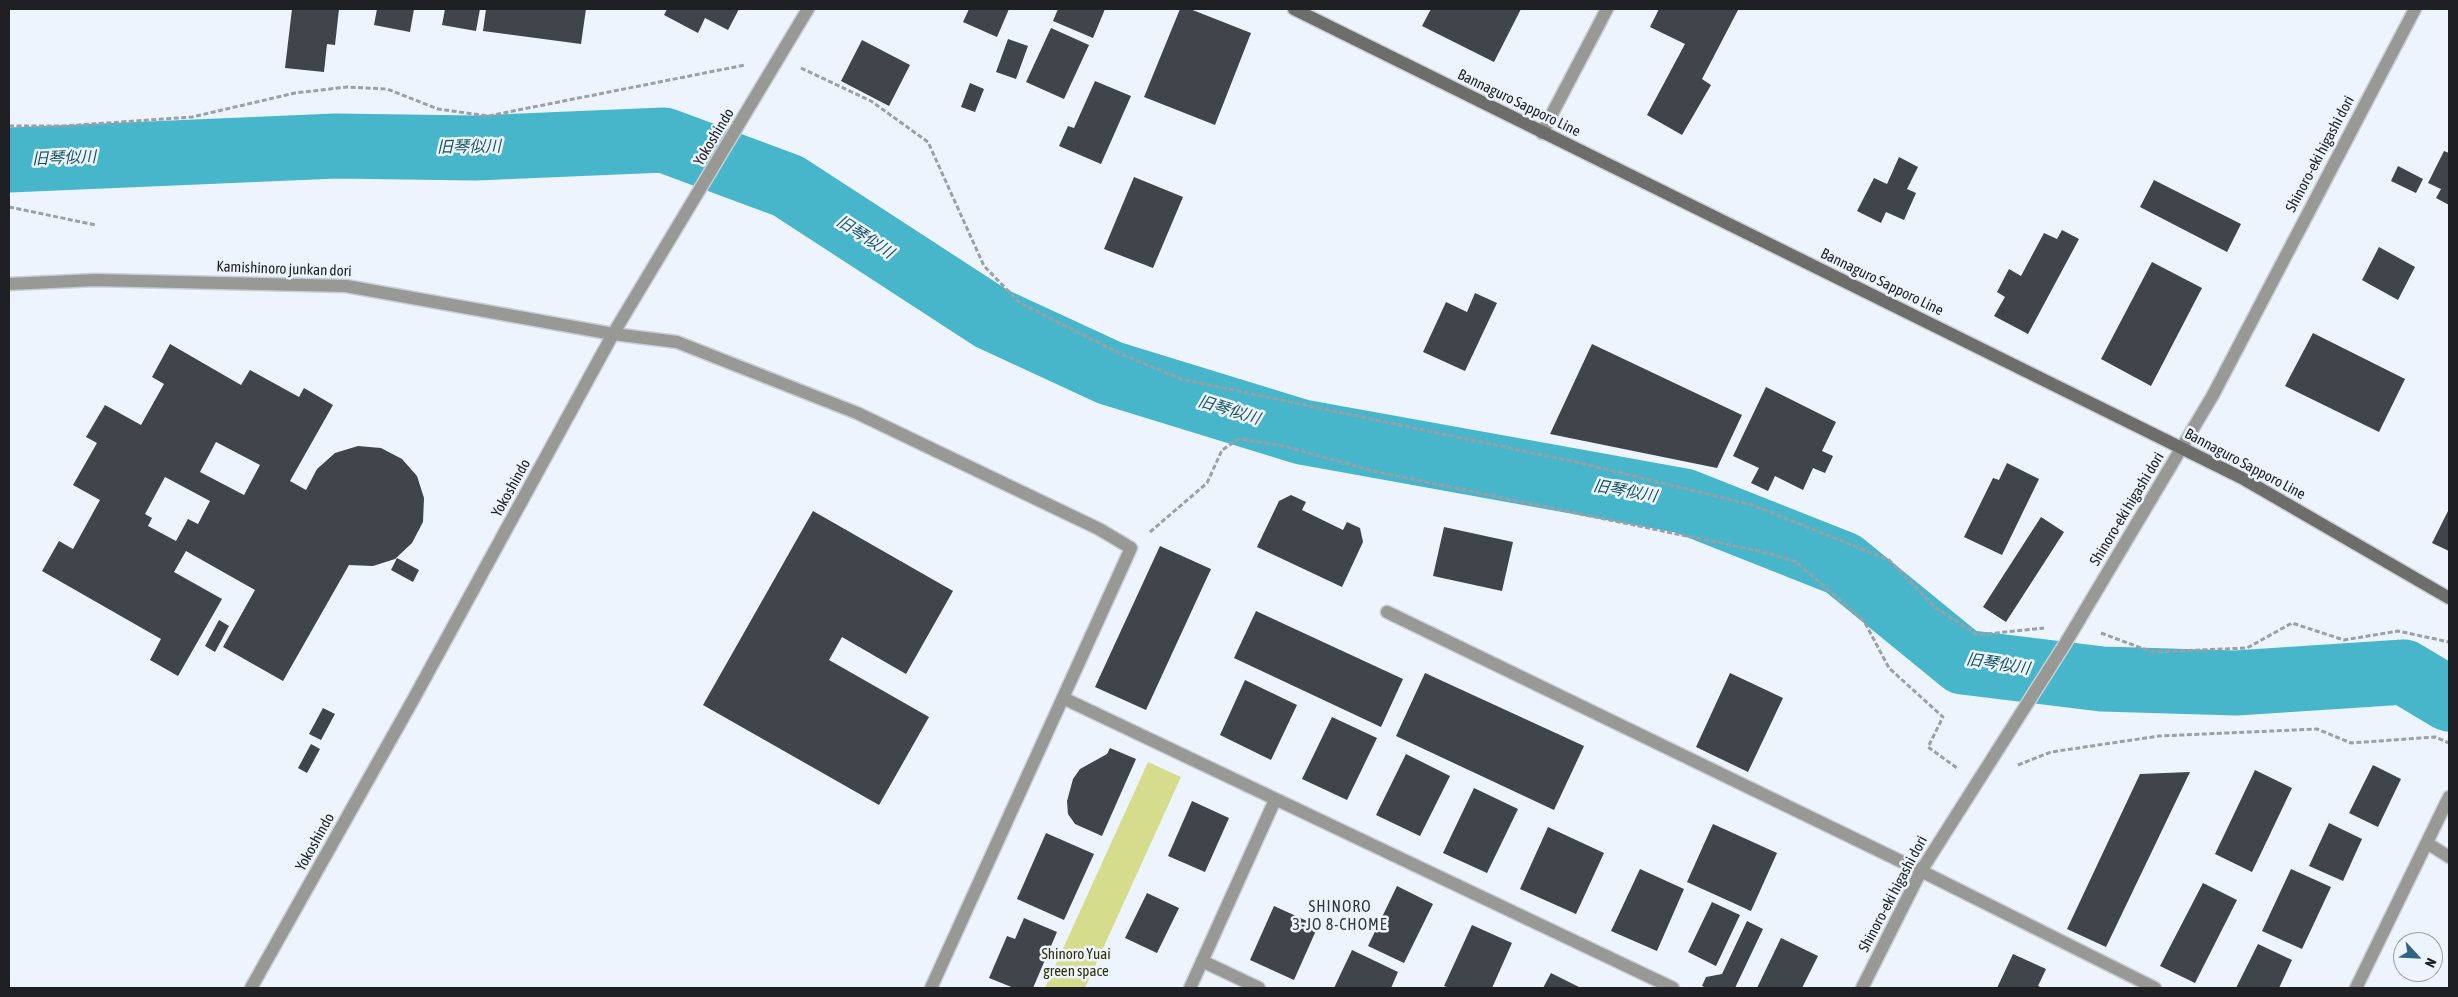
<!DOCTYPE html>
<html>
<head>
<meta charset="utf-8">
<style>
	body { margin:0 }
	#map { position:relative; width:2458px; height:997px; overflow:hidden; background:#edf4fd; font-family:"Asap Condensed",sans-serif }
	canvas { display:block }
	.frame { position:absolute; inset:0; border:10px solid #1e2023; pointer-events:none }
	.north { position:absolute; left:2393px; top:932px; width:50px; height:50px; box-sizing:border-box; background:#edf4fd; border:1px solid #9a9fa6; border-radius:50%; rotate:115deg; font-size:14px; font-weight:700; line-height:20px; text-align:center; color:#1e2023 }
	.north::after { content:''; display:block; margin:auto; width:18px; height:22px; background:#306380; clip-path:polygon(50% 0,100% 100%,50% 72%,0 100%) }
</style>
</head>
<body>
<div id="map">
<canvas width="2458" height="997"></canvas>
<div class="frame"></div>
<div class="north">N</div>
</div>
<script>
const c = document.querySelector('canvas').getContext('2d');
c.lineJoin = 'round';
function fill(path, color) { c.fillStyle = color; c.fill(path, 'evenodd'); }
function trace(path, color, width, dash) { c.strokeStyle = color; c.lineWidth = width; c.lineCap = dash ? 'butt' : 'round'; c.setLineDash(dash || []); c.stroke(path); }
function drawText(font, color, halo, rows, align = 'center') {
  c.font = font + ' "Asap Condensed","Noto Sans JP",sans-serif'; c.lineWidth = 5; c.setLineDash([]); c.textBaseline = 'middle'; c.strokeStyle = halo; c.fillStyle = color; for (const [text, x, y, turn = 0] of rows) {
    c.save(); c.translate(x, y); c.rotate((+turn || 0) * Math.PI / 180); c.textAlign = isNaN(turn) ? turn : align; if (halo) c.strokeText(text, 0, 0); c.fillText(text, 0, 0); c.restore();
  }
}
fill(new Path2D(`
	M1148 762 1181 777 1085 988H1045Z`), '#d5dd8d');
trace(new Path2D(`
	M9 160 336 146 475 148 664 140 788 186 991 318 1110 373 1302 432 1684 501 1843 564 1963 662 2102 679 2236 683 2404 672 2449 699`), '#47b6ca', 65);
fill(new Path2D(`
	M292 9H339L335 45 327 44 324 72 285 68Z
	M377 9H414L410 32 374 25Z
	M445 9H480L476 31 442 25Z
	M486 9H586L581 44 483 31Z
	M667 9H739L728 30 705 18 698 33 664 15Z
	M969 9H1009L997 37 963 22Z
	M1058 9H1105L1093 38 1053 21Z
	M1180 9H1190L1251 33 1215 125 1144 97Z
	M1431 9H1521L1494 62 1422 26Z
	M1659 9 1738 10 1702 79 1711 85 1682 135 1647 115 1685 44 1650 27Z
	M1051 28 1089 45 1064 99 1026 82Z
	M1008 39 1028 46 1016 79 996 72Z
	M862 40 910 65 889 106 841 81Z
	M1095 81 1131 96 1101 164 1059 146 1068 126 1074 128Z
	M970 83 984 89 975 112 961 107Z
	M2444 151 2449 153V205L2436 198 2441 189 2428 183Z
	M1899 157 1918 167 1907 189 1916 193 1904 220 1886 212 1881 223 1857 211 1874 178 1887 184Z
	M2398 166 2423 179 2416 193 2391 181Z
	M1134 177 1183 197 1153 268 1104 249Z
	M2154 180 2241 224 2227 252 2140 207Z
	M2062 230 2079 239 2028 334 1994 316 2005 297 1997 292 2009 269 2021 276 2044 233 2057 239Z
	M2379 247 2415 267 2398 300 2362 280Z
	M2152 262 2202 288 2151 386 2101 359Z
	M1475 293 1497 303 1465 371 1423 352 1446 302 1467 312Z
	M2313 333 2405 379 2379 432 2285 386Z
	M170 344 241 385 250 370 299 397 304 388 333 405 290 481 306 490 317 469 335 453 358 446 381 448 402 459 417 476 424 498 423 522 412 543 395 559 373 566 349 565 283 681 223 647 255 590 186 551 174 572 222 599 178 676 150 660 161 639 42 571 59 541 73 549 100 500 73 485 97 443 86 437 105 405 141 425 164 384 152 377ZM216 442 260 465 244 495 200 472ZM165 477 210 501 198 524 188 519 176 541 148 526 152 518 145 514Z
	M1592 344 1742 415 1717 468 1550 434Z
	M1766 387 1836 422 1822 451 1833 456 1825 473 1813 468 1803 490 1775 476 1768 491 1751 483 1759 468 1733 456Z
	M2007 463 2039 479 2002 555 1964 537 1993 478 1999 480Z
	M1291 495 1306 502 1302 510 1343 530 1347 522 1360 528 1363 542 1342 587 1257 547 1279 501Z
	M2449 509V551L2432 543Z
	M813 511 953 591 906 674 842 637 829 660 929 717 879 805 703 705Z
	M2041 517 2064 532 2006 622 1983 607Z
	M1444 527 1513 542 1502 591 1433 576Z
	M1160 546 1211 569 1146 710 1095 687Z
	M397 558 419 570 413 582 391 570Z
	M1256 611 1403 679 1381 727 1234 658Z
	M219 620 229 626 215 652 205 646Z
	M1425 673 1584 746 1554 810 1396 736Z
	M1730 673 1783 698 1748 772 1696 747Z
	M1245 680 1297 705 1271 760 1220 735Z
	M323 708 335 714 321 740 309 734Z
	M1332 717 1377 738 1347 800 1302 779Z
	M311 744 320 749 307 773 298 768Z
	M1110 748 1136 759 1102 836 1075 824 1068 814 1067 801 1073 779 1080 769 1107 754Z
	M1406 754 1450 776 1420 836 1376 815Z
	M2373 765 2401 779 2378 827 2349 813Z
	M2255 770 2292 788 2252 872 2215 854Z
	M2190 772 2106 947 2067 929 2140 774Z
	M1474 788 1518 809 1487 873 1443 853Z
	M1192 801 1229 818 1205 872 1168 856Z
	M2329 823 2362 839 2343 881 2309 866Z
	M1713 824 1777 853 1751 911 1687 882Z
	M1548 827 1604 853 1576 914 1520 889Z
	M1046 833 1094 854 1064 920 1017 899Z
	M1640 869 1684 889 1657 951 1611 931Z
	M2291 869 2331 887 2302 949 2262 931Z
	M2203 883 2237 900 2195 983 2160 966Z
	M1397 886 1433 904 1404 963 1368 946Z
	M1147 893 1179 908 1157 953 1125 938Z
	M1712 902 1740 915 1716 966 1688 952Z
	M1274 906 1318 926 1294 980 1250 960Z
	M1024 918 1057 932 1033 988H1014L989 978 1007 936 1015 939Z
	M1747 921 1763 929 1735 988H1707L1702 986 1706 977 1722 974Z
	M1472 925 1512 943 1492 988H1450L1444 986Z
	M1781 938 1818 956 1802 988H1757Z
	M2258 944 2292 960 2279 988H2236Z
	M1352 950 1398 972 1391 988H1334Z
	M2013 954 2046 969 2038 986 2043 988H1997Z
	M1551 973 1581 988H1543Z`), '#3f454b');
const minor = new Path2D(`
	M1542 133 1607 9
	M613 334 677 342 857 413 1099 529 1131 548 931 988
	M1387 612 1921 871 2155 988
	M1063 698 1673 988
	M2427 843 2449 857
	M1202 961 1259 988
	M1190 988 1275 800
	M2356 988 2449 797`);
const tertiary = new Path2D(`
	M9 284 95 280 346 286 613 334
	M251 988 413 700 613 334 808 9
	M1862 988 1921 871 2065 644 2213 395 2415 9`);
const secondary = new Path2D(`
	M1294 9 2242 478 2449 598`);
trace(minor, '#c8ced6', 15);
trace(tertiary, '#c8ced6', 15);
trace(secondary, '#c8ced6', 15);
trace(new Path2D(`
	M801 68 871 101 928 142 984 266 1020 303 1121 354 1181 379 1576 462 1752 505 1889 560 1936 608 1977 635 2044 628
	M9 126H64L192 117 295 93 347 87 387 89 438 109 488 116 745 65
	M9 207 96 225
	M1150 532 1207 483 1222 450 1239 439 1284 446 1373 471 1764 552 1796 562 1864 621 1889 668 1943 717 1928 747 1957 768
	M2101 633 2152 652 2247 648 2292 623 2344 640 2398 631 2449 642
	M2018 765 2051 752 2159 736 2317 729 2351 743 2435 737 2449 743`), '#9ba0a7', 3, [5, 2.5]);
trace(minor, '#989995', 12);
trace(tertiary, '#989995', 12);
trace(secondary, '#6d6e69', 12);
drawText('15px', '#1e2023', '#edf4fd', [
	["Bannaguro Sapporo Line",1519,103,26],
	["Yokoshindo",714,137,-59],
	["Shinoro-eki higashi dori",2320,154,-62],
	["Kamishinoro junkan dori",284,269,2],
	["Bannaguro Sapporo Line",1882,282,26],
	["Bannaguro Sapporo Line",2245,464,28],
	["Yokoshindo",511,488,-61],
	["Shinoro-eki higashi dori",2127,509,-59],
	["Yokoshindo",315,842,-61],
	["Shinoro-eki higashi dori",1893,894,-62]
]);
drawText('15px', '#2f3205', '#edf4fd', [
	["Shinoro Yuai",1076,954],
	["green space",1076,971]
]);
drawText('italic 16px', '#175560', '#edf4fd', [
	["旧琴似川",469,147,-1],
	["旧琴似川",64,158,-2],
	["旧琴似川",865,237,33],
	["旧琴似川",1229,410,17],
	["旧琴似川",1625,491,10],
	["旧琴似川",1998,664,9]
]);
c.letterSpacing = '1px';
drawText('16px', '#33383e', '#edf4fd', [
	["SHINORO",1340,907],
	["3-JO 8-CHOME",1340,925]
]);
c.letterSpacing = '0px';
</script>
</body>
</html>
